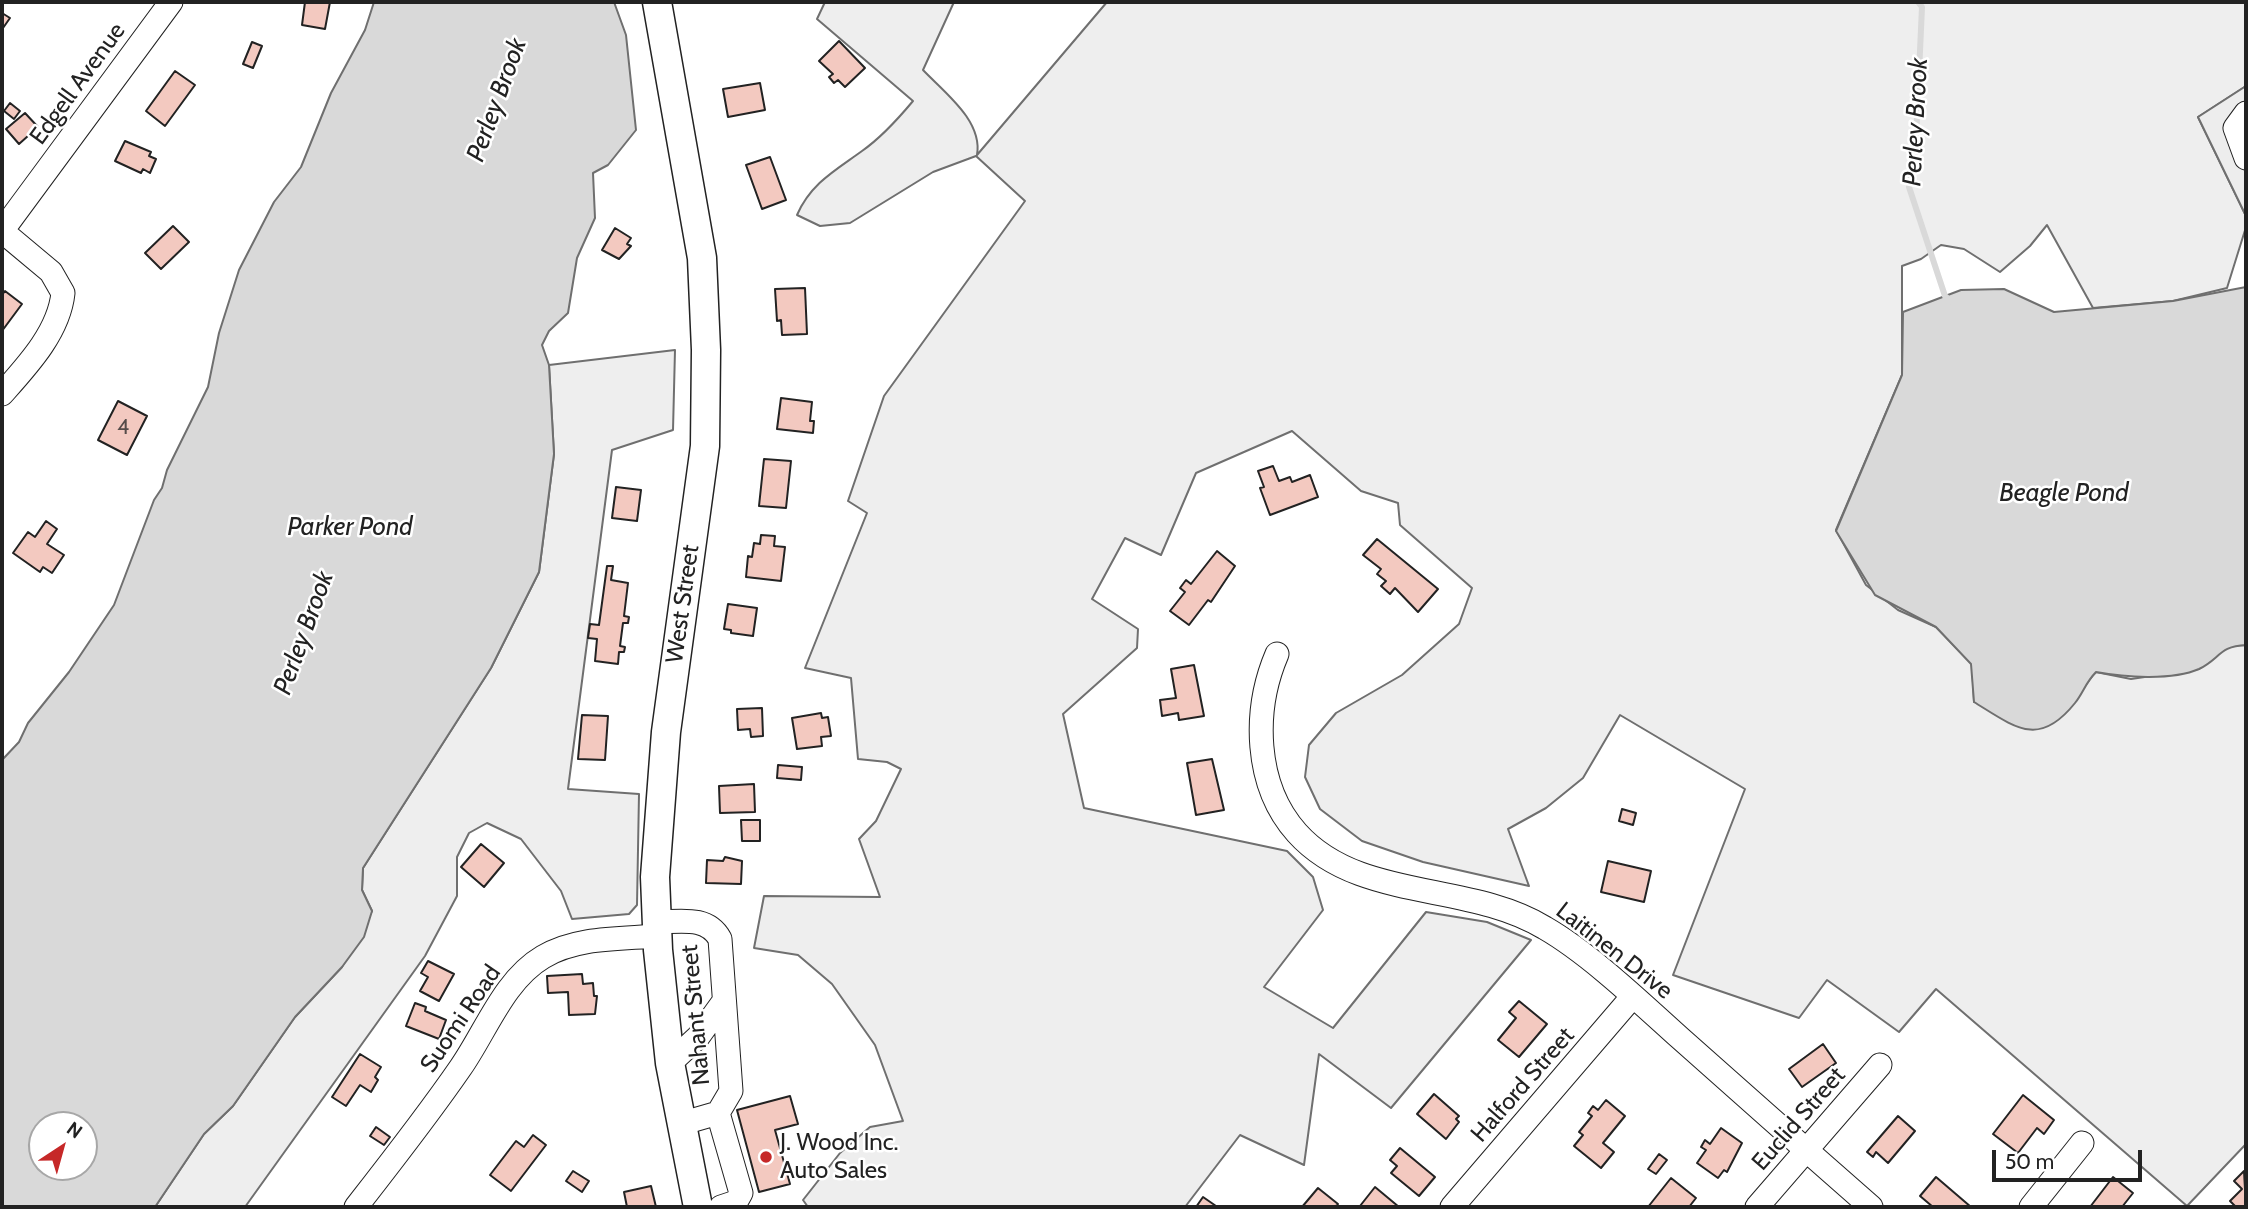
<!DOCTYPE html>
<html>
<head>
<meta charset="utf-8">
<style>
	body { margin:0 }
	#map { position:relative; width:2248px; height:1209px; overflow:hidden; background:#fff; font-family:Cabin,sans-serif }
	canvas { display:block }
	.frame { position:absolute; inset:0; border:4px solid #222; pointer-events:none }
	.north { position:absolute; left:28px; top:1111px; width:70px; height:70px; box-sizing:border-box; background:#fff; border:2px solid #a7a7a7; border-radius:50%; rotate:36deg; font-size:19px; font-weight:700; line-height:28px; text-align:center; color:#222 }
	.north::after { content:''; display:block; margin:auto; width:24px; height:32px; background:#c62828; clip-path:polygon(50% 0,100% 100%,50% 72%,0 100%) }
	.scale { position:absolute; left:1992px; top:1150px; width:150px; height:32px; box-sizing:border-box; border:4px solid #222; border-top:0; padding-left:9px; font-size:21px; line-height:24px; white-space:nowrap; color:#222; -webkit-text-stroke:5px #fff; paint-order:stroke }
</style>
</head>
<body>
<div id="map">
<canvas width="2248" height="1209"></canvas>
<div class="frame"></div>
<div class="north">N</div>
<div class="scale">50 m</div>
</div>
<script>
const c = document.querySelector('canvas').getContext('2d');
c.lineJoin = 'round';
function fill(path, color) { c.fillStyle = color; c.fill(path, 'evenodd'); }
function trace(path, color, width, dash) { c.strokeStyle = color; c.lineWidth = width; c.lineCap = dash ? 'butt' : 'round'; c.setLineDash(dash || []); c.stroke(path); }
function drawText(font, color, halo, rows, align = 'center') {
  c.font = font + ' Cabin,sans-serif'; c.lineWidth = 5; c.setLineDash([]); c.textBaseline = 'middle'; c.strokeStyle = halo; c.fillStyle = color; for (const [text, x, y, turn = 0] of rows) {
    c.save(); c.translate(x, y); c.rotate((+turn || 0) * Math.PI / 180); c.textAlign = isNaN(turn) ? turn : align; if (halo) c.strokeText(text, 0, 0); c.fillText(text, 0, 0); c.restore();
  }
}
const green = new Path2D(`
	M825 2H954L923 70C945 93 983 121 977 155L1107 2H2246V86L2198 117 2246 216V227L2227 288 2173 301 2093 308 2047 225 2030 246 2000 272 1964 249 1941 245 1921 259 1902 266V375L1836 530 1866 585 1898 610 1936 627 1972 664 1974 702 2063 712C2078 702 2083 685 2096 672L2131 679 2199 669 2228 646 2246 645V1144L2187 1206 1936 989 1899 1032 1827 980 1799 1018 1673 975 1745 789 1620 715 1583 778 1546 808 1508 829 1529 886 1423 862 1362 841 1320 809 1305 777 1309 745 1336 713 1402 675 1459 624 1472 588 1400 525 1398 503 1361 491 1292 431 1196 473 1161 555 1125 538 1092 599 1138 629 1137 648 1063 714 1084 808 1287 851 1313 877 1323 910 1264 987 1333 1028 1426 912 1487 922 1531 940 1391 1108 1319 1054 1304 1165 1240 1135 1185 1207H808L803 1200 840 1153 870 1127 903 1121 875 1045 832 984 798 955 754 948 764 896 880 897 859 839 876 821 901 769 887 762 858 759 851 678 805 668 867 513 848 501 884 396 1025 201 976 156 933 172 850 223 820 226 797 215C811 183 836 170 862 151 882 137 898 119 913 101L817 19Z
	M675 350 673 430 612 450 568 789 639 794 637 905 629 914 572 919 561 891 521 839 487 823 469 833 457 857V896L425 956 245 1207H155L204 1134 233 1106 295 1017 342 967 372 911 362 890 363 868 491 668 539 572 554 454 549 365Z`);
fill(green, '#eee');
trace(green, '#6f6f6f', 2);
const parking = new Path2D(`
	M2246 86V216L2198 117Z`);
fill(parking, '#ededed');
trace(parking, '#6f6f6f', 2);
const water = new Path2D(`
	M374 2H614L626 35 636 130 608 165 593 173 595 218 577 258 568 313 549 331 542 345 549 365 554 454 539 572 491 668 363 868 362 890 372 911 364 937 342 967 295 1017 233 1106 204 1134 155 1207H2V760L19 742 28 723 69 672 114 605 154 500 162 488 167 470 208 387 219 333 239 270 274 202 301 167 331 93 365 30ZM42 1125H84V1167H42Z
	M2246 287V645C2219 646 2220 659 2199 669 2172 681 2123 677 2096 672 2086 682 2083 693 2075 703 2039 748 2016 728 1974 702L1971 664 1936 627 1875 595 1836 531 1902 375 1903 312 1961 290 2004 289 2054 312 2173 301Z`);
fill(water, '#d9d9d9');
trace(water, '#6f6f6f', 2);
trace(new Path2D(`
	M1918 2 1922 7 1915 161 1909 187 1945 296 1951 301`), '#d9d9d9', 6);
const building = new Path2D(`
	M305 2H330L325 29 302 25Z
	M2 13 10 18 3 28 2 27Z
	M839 41 865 68 845 87 838 80 834 83 829 77 833 74 819 61Z
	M252 42 262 46 253 68 243 64Z
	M175 71 195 85 165 126 146 111Z
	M760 83 765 110 728 117 723 89Z
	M10 103 20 111 14 119 4 111Z
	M25 113 38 127 19 144 6 129Z
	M125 141 151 152 149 156 156 159 150 173 143 169 141 173 115 161Z
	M770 157 786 200 762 209 746 165Z
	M173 226 189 242 161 269 145 253Z
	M615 228 631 238 627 244 631 246 619 259 602 250Z
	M805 288 807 334 782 335 781 320 777 321 775 289Z
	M5 291 22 304 2 331V295Z
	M781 398 812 402 810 421H814L813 433 777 429Z
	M118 401 147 416 127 455 98 440Z
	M764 459 791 461 786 508 759 506Z
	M1273 466 1279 481 1290 477 1292 482 1310 475 1318 497 1270 515 1260 488 1264 487 1258 471Z
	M616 487 641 490 637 521 612 518Z
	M46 521 57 529 47 544 64 555 52 573 43 567 40 572 13 553 28 532 35 537Z
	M761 535 775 536 774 546 785 547 781 581 746 577 748 556 752 557 754 543 760 544Z
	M1377 539 1438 589 1418 612 1395 588 1390 594 1381 586 1386 581 1377 574 1381 569 1363 555Z
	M1217 551 1235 566 1211 602 1208 600 1189 625 1170 611 1185 592 1180 588 1186 580 1191 584Z
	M607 566H613L611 580 628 583 624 616 629 617 628 623H623L620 646 625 647 624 652H619L618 664 595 661 597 639 588 638 590 624 599 625Z
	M728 604 757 608 753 636 731 633V630L724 629Z
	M1194 665 1204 716 1179 720 1178 713 1162 716 1160 700 1176 698 1171 669Z
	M762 708 763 736 751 737 750 729 738 730 737 709Z
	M821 713 822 718 828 717 831 736 821 737 822 746 797 749 792 718Z
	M582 715 608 716 605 760 578 759Z
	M1212 759 1224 810 1196 815 1187 763Z
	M778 765 802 767 801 780 777 778Z
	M754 784 755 812 720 813 719 786Z
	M1622 809 1636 813 1633 825 1619 821Z
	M741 820H760V841H742Z
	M481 844 504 863 484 887 461 867Z
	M725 857 742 861 741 884 706 883 707 860 723 861Z
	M1608 861 1651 871 1644 902 1601 892Z
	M428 961 454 974 439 1001 420 991 428 977 421 973Z
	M582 974 583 984 593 983 594 996H597L595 1014 569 1015 568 992 548 993 547 976Z
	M1519 1001 1547 1024 1519 1057 1498 1040 1516 1018 1509 1012Z
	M415 1003 426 1007 425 1011 446 1020 439 1039 406 1026Z
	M1823 1044 1836 1063 1802 1087 1789 1069Z
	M360 1054 381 1067 375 1077 378 1080 371 1092 360 1085 346 1106 332 1097Z
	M1434 1094 1459 1116 1456 1119 1459 1122 1446 1139 1417 1114Z
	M2023 1095 2054 1120 2044 1134 2037 1128 2018 1153 1993 1134Z
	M790 1096 798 1124 775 1130 790 1184 759 1192 737 1110Z
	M1606 1100 1625 1116 1603 1143 1614 1152 1601 1168 1574 1146 1583 1135 1579 1132 1592 1116 1588 1113 1593 1106 1598 1110Z
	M1898 1116 1915 1131 1888 1163 1876 1152 1873 1157 1867 1152Z
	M376 1127 390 1137 384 1145 370 1136Z
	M1721 1128 1742 1143 1727 1172 1724 1170 1718 1178 1697 1163 1706 1150 1701 1147 1705 1140 1710 1144Z
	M533 1135 546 1145 511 1191 490 1175 516 1141 524 1147Z
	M1400 1148 1435 1177 1419 1196 1391 1173 1397 1166 1390 1160Z
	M1659 1154 1667 1160 1656 1174 1648 1169Z
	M573 1171 589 1181 582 1192 566 1181Z
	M2244 1171 2246 1207H2236L2230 1201 2242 1189 2234 1181Z
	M1936 1177 1971 1207H1933L1920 1196Z
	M2113 1177 2133 1193 2122 1207H2090Z
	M1671 1178 1696 1198 1689 1207H1648Z
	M651 1186 656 1207H627L624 1192Z
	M1375 1187 1399 1207 1360 1206Z
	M1318 1188 1338 1204 1335 1207H1302Z
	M1203 1197 1216 1206 1215 1207H1196Z`);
fill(building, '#f3c9c0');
trace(building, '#222', 2);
const minor = new Path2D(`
	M2246 113 2235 128 2246 158
	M2 231 171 2
	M2 231 51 272 63 293C59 332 27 366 2 394
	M1277 654C1253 710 1254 785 1297 833 1359 902 1468 881 1545 928 1590 954 1641 1003 1680 1038 1744 1095 1807 1151 1871 1207
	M656 922C679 922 707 915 720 939L731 1091 718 1113 680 1124
	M670 1063 698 1037 724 1001
	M718 1113 741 1193 736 1202 721 1207
	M356 1207C392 1161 428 1115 461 1067 486 1031 504 980 543 957 576 937 620 939 657 936
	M1452 1207 1633 996
	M1757 1207 1880 1065
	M2031 1207 2082 1143`);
const major = new Path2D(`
	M657 2 702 258 706 350 705 446 666 732 655 877 658 950 670 1063 698 1207`);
trace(minor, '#222', 25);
trace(major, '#222', 31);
trace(minor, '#fff', 23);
trace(major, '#fff', 28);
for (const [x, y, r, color] of [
	[766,1157,7,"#c62828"]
]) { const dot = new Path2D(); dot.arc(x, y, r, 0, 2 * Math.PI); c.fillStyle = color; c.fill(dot); trace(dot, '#fff', 2.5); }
drawText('21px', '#564c4a', null, [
	["4",123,428]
]);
drawText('24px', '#222', '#fff', [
	["Edgell Avenue",78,84,-54],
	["West Street",683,604,-82],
	["Laitinen Drive",1614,951,38],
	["Nahant Street",696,1015,-95],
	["Suomi Road",461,1019,-56],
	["Halford Street",1523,1085,-49],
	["Euclid Street",1799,1119,-49]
]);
drawText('24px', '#222', '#fff', [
	["J. Wood Inc.",780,1143],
	["Auto Sales",780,1171]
], 'left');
drawText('italic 26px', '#222', '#fff', [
	["Perley Brook",497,100,-70],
	["Perley Brook",1916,122,-87],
	["Beagle Pond",2064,493],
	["Parker Pond",350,527],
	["Perley Brook",304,633,-70]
]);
</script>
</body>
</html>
